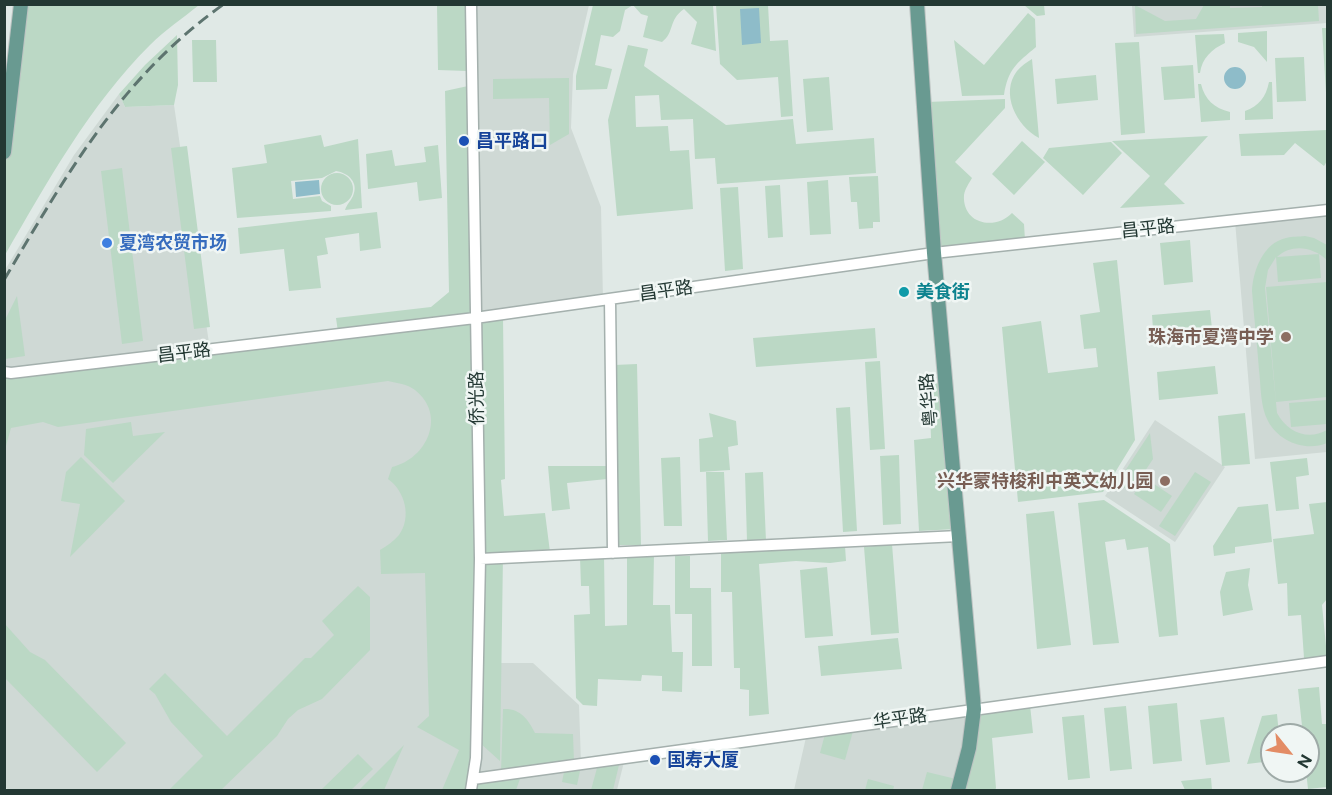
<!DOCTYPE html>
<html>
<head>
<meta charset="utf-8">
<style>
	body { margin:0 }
	#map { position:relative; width:1332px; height:795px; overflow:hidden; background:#e0e9e6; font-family:"Public Sans",sans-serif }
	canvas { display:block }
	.frame { position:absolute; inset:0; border:6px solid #233833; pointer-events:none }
	.north { position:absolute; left:1260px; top:723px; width:60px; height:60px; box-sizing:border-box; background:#f0f6f4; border:2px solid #9eaaa7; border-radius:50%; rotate:120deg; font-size:16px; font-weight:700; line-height:24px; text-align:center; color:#233833 }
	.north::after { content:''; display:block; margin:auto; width:21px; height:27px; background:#e38c65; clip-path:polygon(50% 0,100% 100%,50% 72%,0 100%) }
</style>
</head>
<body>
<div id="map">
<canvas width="1332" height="795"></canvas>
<div class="frame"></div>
<div class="north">N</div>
</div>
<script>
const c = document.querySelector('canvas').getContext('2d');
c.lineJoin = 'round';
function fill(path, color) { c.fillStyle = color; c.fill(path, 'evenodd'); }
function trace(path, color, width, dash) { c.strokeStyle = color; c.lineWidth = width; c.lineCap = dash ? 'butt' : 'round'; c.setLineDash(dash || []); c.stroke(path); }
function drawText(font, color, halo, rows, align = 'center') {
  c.font = font + ' "Public Sans","Noto Sans SC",sans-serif'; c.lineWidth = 5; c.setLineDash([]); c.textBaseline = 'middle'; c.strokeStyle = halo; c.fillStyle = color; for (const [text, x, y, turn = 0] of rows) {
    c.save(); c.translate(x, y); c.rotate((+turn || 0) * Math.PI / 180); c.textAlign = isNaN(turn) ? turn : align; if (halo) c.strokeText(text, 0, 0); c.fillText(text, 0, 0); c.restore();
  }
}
fill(new Path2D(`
	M472 5H589L573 74 571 128 601 207 603 300 475 318Z
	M1132 5H1327V23L1134 37Z
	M119 94 125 107 174 105 210 350 474 319 470 790H9L4 786 5 270 74 155Z
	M1327 211V452L1255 459 1235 221Z
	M1155 420 1225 467 1175 542 1105 496Z
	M479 663H533L579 705 581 763 474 778Z
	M972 710 957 790H794L807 733Z
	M625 758 617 790H472L474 779Z`), '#cfd9d5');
fill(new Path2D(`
	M21 5H199C183 18 165 30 150 45 89 106 48 181 5 255V163Z
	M437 5H467V71L438 70Z
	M593 5H713L716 51 691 44 697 22 684 9C668 20 675 32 662 42L643 37 648 16 641 14 633 5 625 10 620 31 613 37 601 35 595 65 612 69 607 89 576 90V76Z
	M716 5H768L770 41 788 40 793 116 781 117 778 77 737 80 720 64Z
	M1024 5H1044L1045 15 1037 16Z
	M1262 5H1318L1319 21 1136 34 1135 5 1165 21 1196 19 1204 5H1230V8L1262 7Z
	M1028 13 1035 19 1036 47C1017 63 1008 69 1004 95L962 96 954 40 984 65Z
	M1322 28H1327V109Z
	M1267 31V62L1254 47 1238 42V33Z
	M1224 34 1225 43C1212 49 1202 58 1200 73H1198L1195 35Z
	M177 35 178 85 174 105 125 107 119 94 145 65Z
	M192 40H216L217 82H193Z
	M1139 42 1145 133 1121 135 1115 43Z
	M628 45 648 49 644 66 726 125 793 119 796 144 874 138 876 173 717 184 715 158 695 159 693 119 661 120 659 95 635 96 636 127 668 126 670 151 689 150 693 209 617 216 608 120Z
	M1304 57 1306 101 1277 102 1275 58Z
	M1032 59 1039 138C1016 126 1000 93 1017 71 1021 66 1027 62 1032 59Z
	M1193 65 1195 98 1164 100 1161 67Z
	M1096 75 1098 100 1057 104 1055 79Z
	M829 77 833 130 807 132 803 79Z
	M569 78V134L550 145 549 98 493 99V79Z
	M1269 82H1272L1273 119 1245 120V111C1259 106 1266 97 1269 82Z
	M1198 84H1201C1205 100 1214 108 1230 112V120L1201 122Z
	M468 86 473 316 338 332 336 318 431 307 449 292 445 91Z
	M1005 99V108L955 162 972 178C969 183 965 189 964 195 962 224 995 231 1012 213L1024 224 1025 240 937 250 927 102Z
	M1327 130V161L1324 166 1295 143 1284 155 1241 156 1239 134Z
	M321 135 324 147 358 139 362 208 345 210C347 204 350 202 353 196 359 183 349 173 336 171L322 178 291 181 293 199 320 196 322 201 331 206V211L237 218 232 168 267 163 264 145Z
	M1208 136 1164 184 1185 204 1120 208 1150 176 1112 141Z
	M1022 141 1045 162 1014 195 992 174Z
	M1111 142 1122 153 1083 195 1043 158 1049 148Z
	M438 145 442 198 419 201 417 182 368 189 366 154 392 150 395 166 426 162 424 147Z
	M187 146 210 327 194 329 171 148Z
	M122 168 143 341 122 344 101 171Z
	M321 189a16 16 0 1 1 32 0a16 16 0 1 1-32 0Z
	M878 176 880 222H873V228L859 229 857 202H851L849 177Z
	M828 180 831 234 810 235 807 182Z
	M780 185 783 237 768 238 765 186Z
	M738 187 743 269 725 271 720 188Z
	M377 212 381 248 360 251 359 233 325 238 328 254 317 256 321 288 289 291 284 249 240 254 238 228Z
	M1305 236 1314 238 1327 245V260C1313 247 1292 243 1277 257L1319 254 1321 278 1278 282 1276 257 1268 270 1265 288 1277 413C1287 432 1308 441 1327 430V443C1306 452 1279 442 1268 421 1260 406 1261 386 1259 370 1257 344 1254 317 1252 291 1253 271 1263 243 1286 238 1292 236 1299 237 1305 236Z
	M1190 240 1193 282 1164 285 1160 243Z
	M1117 260 1135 440 1103 492 1018 502 1002 327 1041 321 1048 373 1098 367 1096 348 1084 349 1080 315 1100 312 1093 263Z
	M1327 282V397L1276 402 1266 287Z
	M17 296 25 356 5 359V320Z
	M1210 310 1213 338 1154 343 1152 315Z
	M503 318 505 479 501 480 504 516 545 513 550 552 503 555 500 761 480 743 479 322Z
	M472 321 479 559 470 790H442L459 750 417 727 429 716 425 573 381 574 380 550C387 546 394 541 399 535 412 517 405 491 388 479L392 467C427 459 447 415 415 390 407 384 397 383 388 381L58 427 43 422 11 428 4 453V378Z
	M875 328 877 358 756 367 753 338Z
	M880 361 885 449 870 450 865 362Z
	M637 364 641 545H618L614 365Z
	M1215 366 1218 394 1159 400 1157 372Z
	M941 383 955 529 919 531 914 440 931 438 929 384Z
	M1327 400V424L1291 427 1289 403Z
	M850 407 857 531 843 532 836 408Z
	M709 413 736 421 738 445 728 447 730 470 700 472 699 439 713 437Z
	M1245 413 1250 464 1222 466 1218 416Z
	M131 422 133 436 165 432 113 483 84 455 86 429Z
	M1150 433 1153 459 1131 492 1117 483Z
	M899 455 901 524 883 525 880 456Z
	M81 457 125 501 70 557 80 504 61 501 66 472Z
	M680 457 682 526H664L661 458Z
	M1307 458 1309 475 1296 477 1299 509 1276 511 1270 462Z
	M548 466H607V479L567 483 570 509 552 511Z
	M706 472H724L727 540 708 541Z
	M763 472 766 541H747L745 473Z
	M1195 472 1211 482 1175 536 1159 526Z
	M1145 478 1172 496 1161 512 1134 494Z
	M1104 500 1170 544 1178 635 1159 637 1148 547 1127 550 1125 539 1105 542 1119 643 1093 645 1078 503Z
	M1327 502V599L1322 605 1327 656 1304 658 1301 615 1288 616 1287 583 1278 584 1273 539 1314 534 1309 504Z
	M1268 504 1272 542 1235 547V553L1214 556 1213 546 1238 507Z
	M1054 511 1071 645 1037 649 1026 514Z
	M892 544 899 633 871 635 864 547Z
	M845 546 846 561 830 563 796 561 759 564 769 714 749 716V690L740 689V668H734L732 592H721V551Z
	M604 555 605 626 627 625V557L654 555 653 605H670L672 652H683L682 692 662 691V676L642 675 641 681 598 679 597 706 583 705 576 698 574 615 590 614 589 586H581L580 557Z
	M675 556H690V588H711L712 666H692V614H675Z
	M827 567 833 636 805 638 800 570Z
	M1250 568 1248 585 1253 610 1223 616 1220 592 1226 572Z
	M358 586 370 597V650L322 699 298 710 288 719 277 736 221 790H169L203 756 171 722 155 694 149 689 165 673 227 736 305 658H311L334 635 322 621Z
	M4 623 30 652 45 660 126 743 97 772 5 678Z
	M898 638 902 669 821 676 818 646Z
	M1319 687 1322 724H1327V787L1308 789 1306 771H1308V735H1303L1298 689Z
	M1177 703 1182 761 1153 764 1148 706Z
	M1030 705 1033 733 992 738 996 788 995 790H962L976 711Z
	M1126 706 1132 769 1110 771 1104 708Z
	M503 709C520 708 528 719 535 733L573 734 574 762 501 772Z
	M1277 714 1279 735H1272V761L1247 764 1262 716Z
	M1084 715 1090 778 1068 780 1062 717Z
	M1224 717 1230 762 1206 765 1200 720Z
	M853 731 845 760 820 753 825 734Z
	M404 745 384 790H359Z
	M358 754 373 769 351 790H321Z
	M619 765 613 790H591L597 768Z
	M565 767 580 771 577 785 562 782Z
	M927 772 956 779 953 790H922Z
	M521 776 516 790H474L475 782Z
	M1211 778 1212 790H1185L1181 781Z
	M868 779 894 786 893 790H865Z`), '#bbd8c5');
fill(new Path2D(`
	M759 8 761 43 742 45 740 9Z
	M1224 78a11 11 0 1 1 22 0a11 11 0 1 1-22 0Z
	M319 180 320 194 296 197 295 182Z`), '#8ebcc9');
const minor = new Path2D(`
	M610 299 613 553
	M4 372 11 373 475 318 934 253 1328 210
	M480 559 959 536
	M473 779 1328 661
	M471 790 476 758 480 559 471 4`);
const major = new Path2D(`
	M917 4 934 253 974 709 969 748 958 790
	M4 152 21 4`);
trace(minor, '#a4b0ad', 13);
trace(major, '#bdc3c2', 16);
trace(minor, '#fff', 10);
trace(major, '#699a91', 14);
trace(new Path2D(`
	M4 280C67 174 121 77 224 4`), '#5d746f', 3, [12, 6]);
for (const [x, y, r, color] of [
	[464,141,6,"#1a4fb4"],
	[107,243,6,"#3f7fe0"],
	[904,292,6,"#0f9aa8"],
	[1286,337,6,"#8d6e63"],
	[1165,481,6,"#8d6e63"],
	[655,760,6,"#1a4fb4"]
]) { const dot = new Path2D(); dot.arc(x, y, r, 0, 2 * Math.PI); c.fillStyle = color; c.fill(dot); trace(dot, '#f0f6f4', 2); }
drawText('bold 18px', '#164399', '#f0f6f4', [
	["昌平路口",476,141],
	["国寿大厦",667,760]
], 'left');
drawText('18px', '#233833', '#f0f6f4', [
	["昌平路",1148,229,-6],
	["昌平路",666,291,-8],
	["昌平路",184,353,-7],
	["侨光路",477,398,-91],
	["粤华路",929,400,-95],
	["华平路",900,719,-8]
]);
drawText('bold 18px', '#366cbe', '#f0f6f4', [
	["夏湾农贸市场",119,243]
], 'left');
drawText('bold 18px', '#0d838f', '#f0f6f4', [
	["美食街",916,292]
], 'left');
drawText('bold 18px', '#785e54', '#f0f6f4', [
	["珠海市夏湾中学",1274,337],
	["兴华蒙特梭利中英文幼儿园",1153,481]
], 'right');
</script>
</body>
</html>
